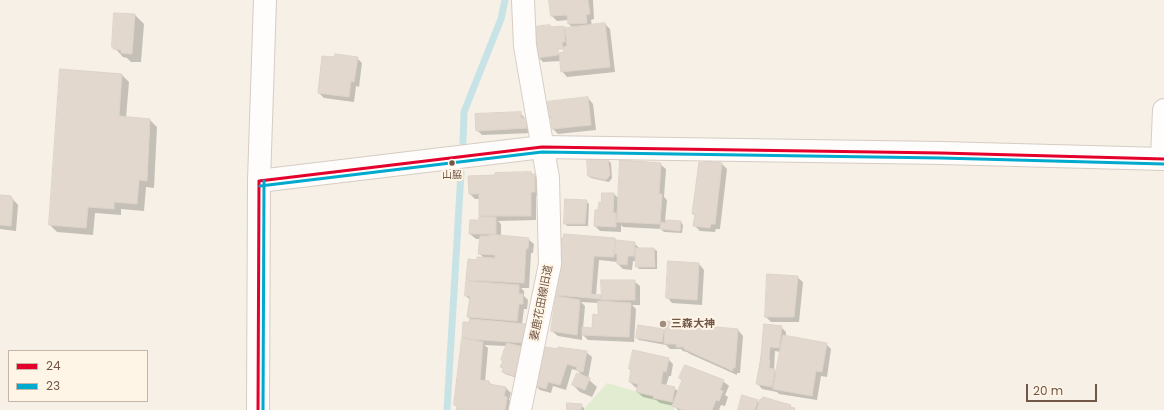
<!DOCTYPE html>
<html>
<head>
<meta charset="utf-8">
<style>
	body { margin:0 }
	#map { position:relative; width:1164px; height:410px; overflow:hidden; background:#f6f0e6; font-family:Poppins,sans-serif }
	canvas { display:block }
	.legend { position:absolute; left:8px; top:350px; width:140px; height:52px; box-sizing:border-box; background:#fff5e6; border:1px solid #c7b6a7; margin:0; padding:5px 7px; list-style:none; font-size:12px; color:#725748 }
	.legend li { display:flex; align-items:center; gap:8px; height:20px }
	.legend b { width:20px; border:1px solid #c7b6a7 }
	.scale { position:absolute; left:1026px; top:384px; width:71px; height:18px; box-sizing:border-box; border:2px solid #725748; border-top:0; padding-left:5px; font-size:12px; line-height:14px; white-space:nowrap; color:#725748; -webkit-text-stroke:3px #fff5e6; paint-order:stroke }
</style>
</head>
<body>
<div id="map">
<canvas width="1164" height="410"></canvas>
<ul class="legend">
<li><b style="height:5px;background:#e4002b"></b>24</li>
<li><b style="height:5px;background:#00a9ce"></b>23</li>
</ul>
<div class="scale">20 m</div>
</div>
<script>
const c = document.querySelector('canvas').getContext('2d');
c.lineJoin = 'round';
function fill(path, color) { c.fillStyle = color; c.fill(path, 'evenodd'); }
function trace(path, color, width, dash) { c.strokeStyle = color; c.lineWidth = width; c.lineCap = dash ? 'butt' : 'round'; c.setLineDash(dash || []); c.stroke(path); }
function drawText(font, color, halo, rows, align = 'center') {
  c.font = font + ' Poppins,"Noto Sans JP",sans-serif'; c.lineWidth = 4; c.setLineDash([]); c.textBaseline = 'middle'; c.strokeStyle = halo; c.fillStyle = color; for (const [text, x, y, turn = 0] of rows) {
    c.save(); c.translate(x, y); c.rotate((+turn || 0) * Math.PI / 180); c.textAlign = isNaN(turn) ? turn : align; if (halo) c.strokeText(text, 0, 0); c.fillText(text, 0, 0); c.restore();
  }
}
fill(new Path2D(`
	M607 383 675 403 674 410H583Z`), '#e1ecd1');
fill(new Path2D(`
	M550 0H593L594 19 591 20 592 26 605 24 610 29 615 72 567 77 562 71 561 61 543 62 538 57 551 28 563 27 565 29 573 28 569 24 568 20 557 21 552 16ZM564 48 565 53 557 54V49Z
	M115 14 135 15 144 24 141 62H131L127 58 123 57 113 46Z
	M357 58 362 63 359 87 356 86 354 102 324 98 319 93Z
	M61 71 122 75 129 82 126 118 150 120 157 127 154 188 146 187 144 211 121 209V215L95 213 93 235 57 232 50 225Z
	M588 98 593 104 596 130 558 134 553 129V121L548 116Z
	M520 113 525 118 532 133 482 135 477 130Z
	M608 160 611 163 612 178 609 182 591 178 588 176Z
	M660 164 666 169 664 197 667 200 665 221 681 222 683 225 682 233 664 232 661 229 623 227 621 225V232L600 231 595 226 602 203 614 194 619 199Z
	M704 164H722L727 169 720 229H716L715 232 700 231 694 225 696 216 693 214Z
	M531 173 534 175 540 180V197L536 196V220L498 221 501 224V236L528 239 534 244 533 253H531L529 288H521L524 291V296L528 300 527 309H524L522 324 526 325 517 378 505 374 503 371 504 369 502 367 503 362 502 360 507 346 484 345 488 348 485 382H489L492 385 505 387 511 393 509 400 512 403 511 410H457V407L455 405 466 340 463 337 470 323 471 320 468 317 470 300 466 296 470 282 467 279 478 261 485 259 479 253 481 239H476L470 234 483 218 480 216V199H475L470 194Z
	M0 196 11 197 18 205 16 231 0 229Z
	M586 201 589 204 588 226H567L565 223Z
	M564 235 615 239 617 241 634 243 640 249H654L657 251V269H639L637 266V261H633L632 270 623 269 618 264V262L599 260 596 295 603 296 634 281 640 286V305H632L636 309 634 342 588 340 582 334V340L558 336 552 331 560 298 557 295ZM581 302 599 303 598 316 593 329 583 328 585 306Z
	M669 262 699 264 704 270 702 305 672 303 667 297Z
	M797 277 803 282 799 322H771L766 317Z
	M685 324 687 325 738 330 743 336 740 373H737V375L690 354 687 352 683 351 681 349H670L666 345 639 340 637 338 664 330 665 332Z
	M765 325 781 327 786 332V337L826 344 831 349 827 377 821 376 817 400 779 394 777 392 762 389 757 383ZM775 351 781 352 777 373 774 370Z
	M546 348 586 352 592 357 588 379 597 387 592 397 580 392 573 385 585 378 578 371 572 369 566 390 553 386 551 393 540 390 535 385Z
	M668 359 673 364 671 376H669L666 386 674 388 679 392 723 381 729 386 725 395 728 397 725 406 721 405 719 410H678L674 406 660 403 656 400 643 397 637 392 638 388 635 387 630 382 632 371 630 368Z
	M757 401 760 403 790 406 795 410H739Z
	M581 405 584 408V410H568Z`), '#0003');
trace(new Path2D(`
	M463 142 464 112 501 19 505 0
	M447 410 461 173`), '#c8e3e5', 7);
const building = new Path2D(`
	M549 0H588L590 14 586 15 587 23 568 24 567 15 551 16Z
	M114 13 135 14 132 54 121 53V50L113 49 114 47H112Z
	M605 23 610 67 561 72 559 53 564 52 563 47 567 46 565 28Z
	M550 25 551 27 564 26 565 42H562L563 49H558V55L537 58 533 27Z
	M335 54 358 57 354 82 351 81 349 97 318 93 322 56 335 57Z
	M60 69 122 74 119 116 150 119 147 181 139 180 137 204 114 202V209L88 207 86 228 49 225Z
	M588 97 591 125 552 129 551 116 547 117 546 102Z
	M521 112V118H527V128L476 131 475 114Z
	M587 159H608L610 175 606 180 588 176Z
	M620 160 661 163 659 194H662L660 224 617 222Z
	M704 161 722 163 715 224H711L710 228 693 226 695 214H692L699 162 704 163Z
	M531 172V174H535V192H531V216H479V194H469L468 176 495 175V173Z
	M602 193H614L613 213H616V227L594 226 595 210H598L599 202H601Z
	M0 195 11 196V199H13L11 226 0 225Z
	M565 199 587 200 585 224H564Z
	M479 217H496V234H469L470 220H479Z
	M666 220 681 221 680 231 660 229 661 222 666 223Z
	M489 234 529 238 528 249 526 248 524 283 466 280 468 259 477 260V257L495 258V255L478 254 480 236H489Z
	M564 234 615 238 614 257 594 256 591 294 601 295V299L556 295 561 238H563Z
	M616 240 635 242 634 256H628L627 265 617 264V254H614Z
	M635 248H654L655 267H636Z
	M668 261 699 263 697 300 666 298Z
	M767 274 798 276 794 317H765Z
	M601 280H635V300H602Z
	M466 281 519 285V294H523V304H519L517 321 467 317 470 296H465Z
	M556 296 580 300 577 335 551 331Z
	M598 301 631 303 629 337 582 335V327L592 328 593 314 598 315Z
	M470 319 527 324 525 343 468 339V338L462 337 463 322H469Z
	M668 321 685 323V324L738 329 735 368H732L733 371 684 349V347H676L677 344H664L665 328H667Z
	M764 324 782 326 779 348 770 347 769 359 770 360 769 368 775 369 772 387 756 384 761 358Z
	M638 325 664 329 662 342 636 338Z
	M783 335 827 343 822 372 816 371 812 396 773 389Z
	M462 338 483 342 480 380 489 381V384L506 387 504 396 507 397 505 410H456L457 406 454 405Z
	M507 343 524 347 514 376 502 372 503 368 500 367 503 361 501 360Z
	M545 347 558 349V347L587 351 583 372 576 370 577 367 567 364 560 385 548 382 546 389 534 385Z
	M633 350 669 358 666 372 663 371 661 384 675 387 672 402 653 398 654 396 636 392 638 384 629 382 631 369H629Z
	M685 365 724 380 720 390 723 391 719 401 716 400 712 410H683L672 406 682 380 679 378Z
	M577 373 590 378 585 390 572 385Z
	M742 395 758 400 755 410H738Z
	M763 397 791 405 790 407 795 408 794 410H757L760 399H762Z
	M567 403 582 404 581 410H567Z`);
fill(building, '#e2d8ce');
trace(building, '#ded3c9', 1);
const street = new Path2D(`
	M1162 159 1164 110
	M520 410 550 264 548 178 525 46 523 0`);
const secondary = new Path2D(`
	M259 181 542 147 941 153 1164 159
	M258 410 259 181 265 0`);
trace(street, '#d7cdc4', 24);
trace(secondary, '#d6ccc3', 24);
trace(street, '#fefdfb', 22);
trace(secondary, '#fefdfb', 22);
trace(new Path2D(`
	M259 181 542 147 941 153 1164 159
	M258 410 259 181`), '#e4002b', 3);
trace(new Path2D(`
	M260 186 542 152 941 158 1164 164
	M263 410 264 181`), '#00a9ce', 3);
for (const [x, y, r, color] of [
	[452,163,3.5,"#725748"],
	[663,324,4,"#a08d7f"]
]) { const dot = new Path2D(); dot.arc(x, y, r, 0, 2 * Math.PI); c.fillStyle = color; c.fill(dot); trace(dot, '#fff5e6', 1.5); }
drawText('10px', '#725748', '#fff5e6', [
	["山脇",452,175]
]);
drawText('11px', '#725748', '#fff5e6', [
	["妻鹿花田線旧道",542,303,-79]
]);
drawText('bold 11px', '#725748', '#fff5e6', [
	["三森大神",671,324]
], 'left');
</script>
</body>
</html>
